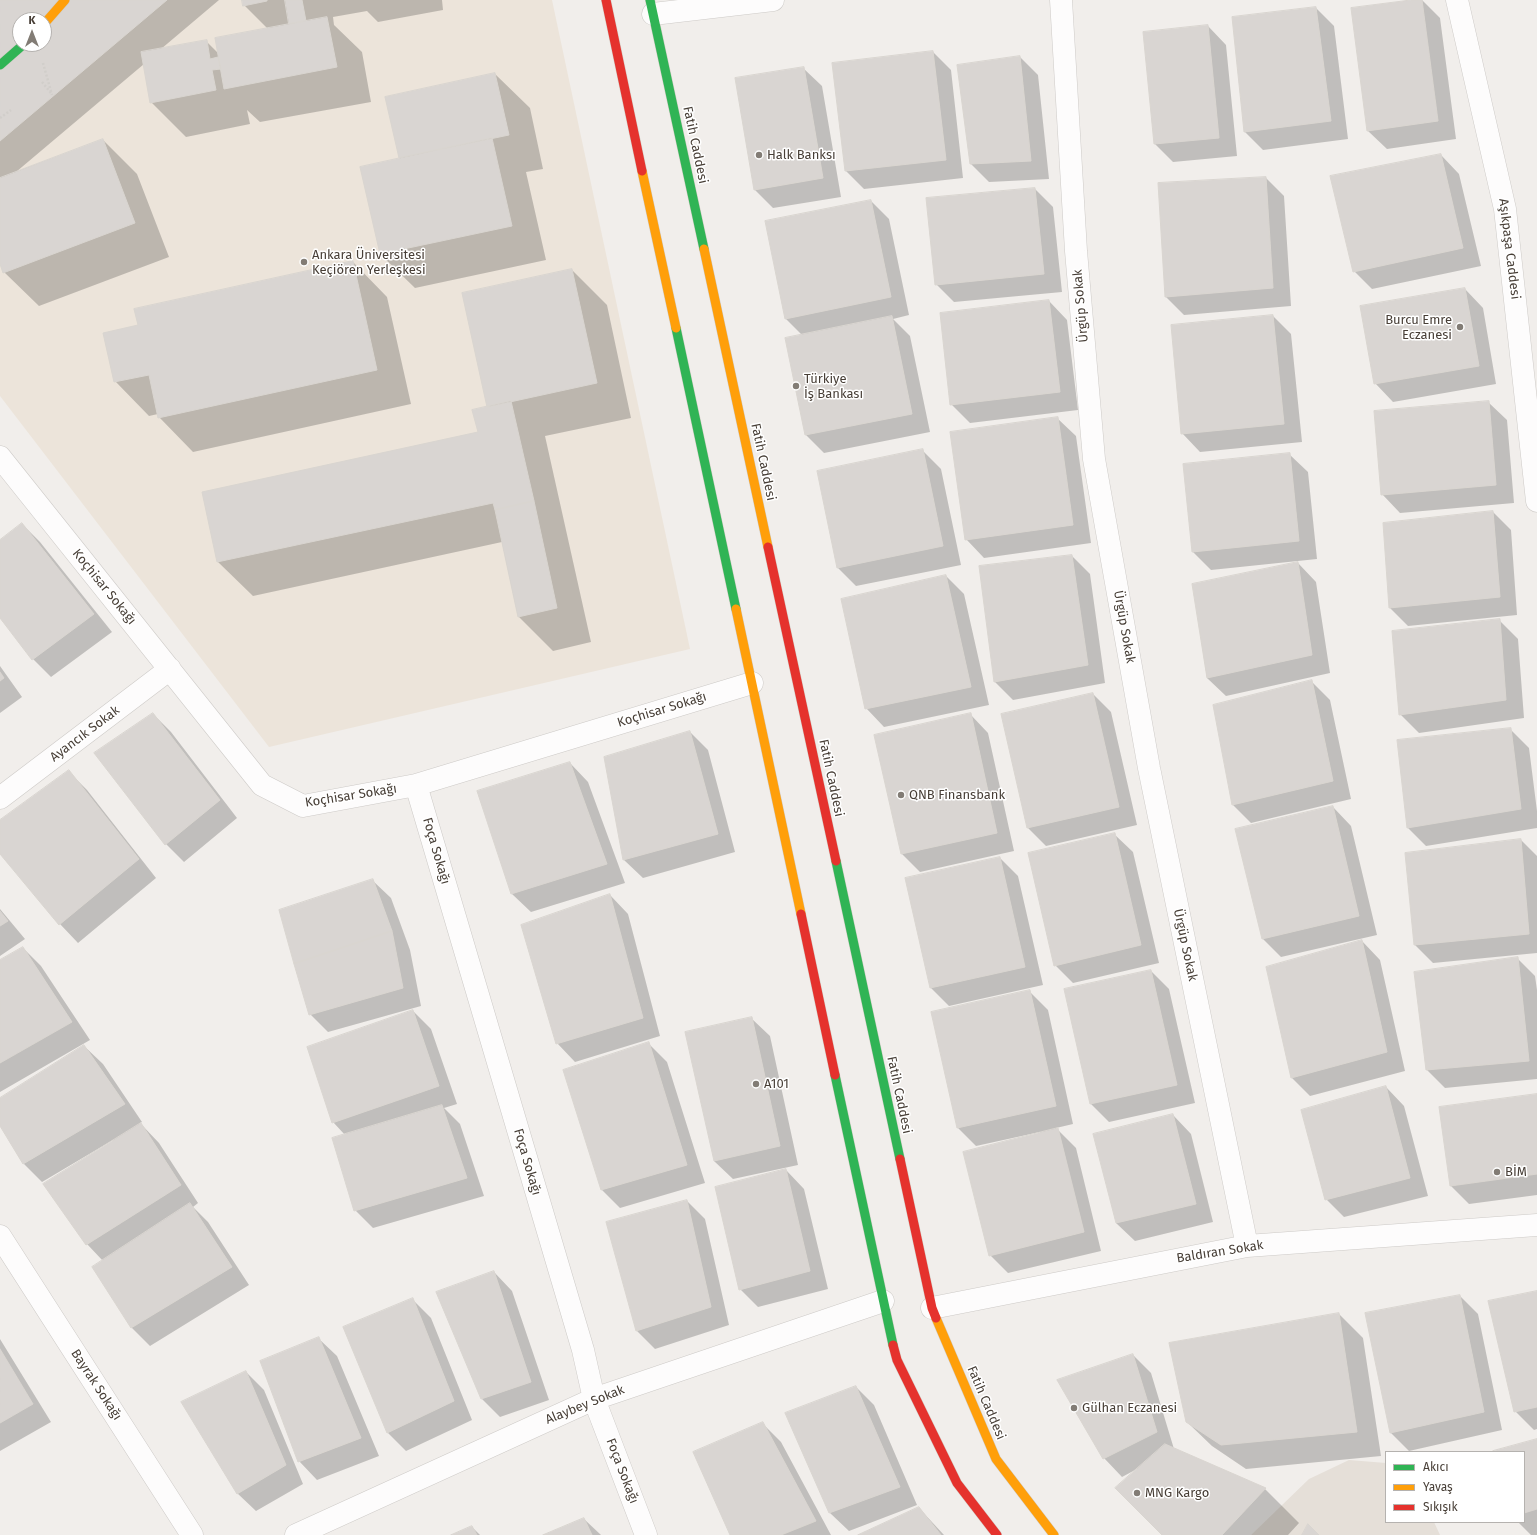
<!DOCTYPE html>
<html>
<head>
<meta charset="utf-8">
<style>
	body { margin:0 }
	#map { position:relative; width:1537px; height:1535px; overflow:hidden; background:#f1eeeb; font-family:"Fira Sans",sans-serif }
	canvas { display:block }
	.legend { position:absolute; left:1385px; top:1451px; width:140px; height:72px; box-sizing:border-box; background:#fff; border:1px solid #b5b2af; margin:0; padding:5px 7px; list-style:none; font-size:12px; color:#473e36 }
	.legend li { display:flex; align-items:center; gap:8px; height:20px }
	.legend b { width:20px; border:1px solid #b5b2af }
	.north { position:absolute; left:12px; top:12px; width:40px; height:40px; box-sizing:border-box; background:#fff; border:1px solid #b5b2af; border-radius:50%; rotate:0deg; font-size:11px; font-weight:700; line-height:16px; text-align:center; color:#473e36 }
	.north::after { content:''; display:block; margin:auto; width:14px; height:18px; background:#827c75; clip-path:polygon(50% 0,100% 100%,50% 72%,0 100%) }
</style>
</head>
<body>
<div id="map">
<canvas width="1537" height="1535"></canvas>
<ul class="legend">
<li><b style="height:5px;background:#30b455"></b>Akıcı</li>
<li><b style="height:5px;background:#ff9f0a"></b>Yavaş</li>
<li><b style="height:5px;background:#e5322d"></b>Sıkışık</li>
</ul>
<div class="north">K</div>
</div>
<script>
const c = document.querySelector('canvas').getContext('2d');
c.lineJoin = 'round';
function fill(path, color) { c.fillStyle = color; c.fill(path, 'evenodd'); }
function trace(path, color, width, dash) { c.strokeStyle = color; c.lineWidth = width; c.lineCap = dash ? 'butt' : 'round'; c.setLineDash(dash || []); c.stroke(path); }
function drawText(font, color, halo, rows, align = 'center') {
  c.font = font + ' "Fira Sans",sans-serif'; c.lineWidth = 3; c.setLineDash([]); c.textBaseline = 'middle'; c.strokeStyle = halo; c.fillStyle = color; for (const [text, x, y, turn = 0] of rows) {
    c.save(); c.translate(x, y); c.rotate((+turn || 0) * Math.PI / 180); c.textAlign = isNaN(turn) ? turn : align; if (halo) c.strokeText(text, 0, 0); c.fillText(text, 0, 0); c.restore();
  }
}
fill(new Path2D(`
	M1349 1460 1386 1463V1522H1434L1440 1535H1251L1309 1479Z`), '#e5dfd8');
fill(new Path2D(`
	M118 0H552L690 649 269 747 0 396V127Z`), '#ece4da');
fill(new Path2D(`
	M0 0H219L161 49 206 41 219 54 268 29 244 5 243 0H442L443 10 378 22 367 11 333 17 334 25 362 52 371 102 260 122 247 110 250 124 186 137 151 102 144 64 16 172 103 140 137 174 169 257 39 306 4 272 0 261ZM20 20H44V44H20Z
	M1419 0H1422L1440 18 1456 139 1387 149 1368 131Z
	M1316 8 1334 26 1348 139 1263 150 1245 132Z
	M1208 26 1226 45 1237 156 1173 162 1155 144Z
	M933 52 951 70 963 178 864 189 846 171 833 64Z
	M1020 57 1038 75 1049 179 989 182 971 164Z
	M803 68 822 86 841 197 773 208 755 190Z
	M495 74 530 108 543 169 526 172 546 260 415 288 380 254 400 159 387 97Z
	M1441 155 1459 174 1481 266 1372 289 1354 271Z
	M1266 178 1284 196 1291 306 1184 315 1166 297Z
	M1035 189 1053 207 1062 292 954 302 936 284 927 199Z
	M871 201 889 219 909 315 893 319 910 336 930 432 824 453 806 435 787 339 803 336 786 319Z
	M353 262 387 297 411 404 193 452 159 417 158 414 149 416 115 381 139 326Z
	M572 270 607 305 631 418 545 436 591 642 553 651 518 616 502 542 253 596 218 562 479 432 488 408Z
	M1465 289 1483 308 1496 384 1393 402 1375 383Z
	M1049 301 1067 320 1078 410 970 423 951 404Z
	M1273 316 1291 334 1302 442 1200 452 1182 433Z
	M1488 402 1507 420 1514 503 1400 513 1382 494Z
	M1057 418 1076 436 1091 543 984 558 966 539Z
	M923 451 941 469 961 565 856 586 838 568Z
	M1289 454 1308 472 1317 559 1211 570 1193 552Z
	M1493 512 1511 530 1517 615 1408 626 1390 608Z
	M22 524 40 542 112 632 51 677 33 659 0 617V541Z
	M1072 556 1090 574 1105 683 1013 700 995 682 981 567Z
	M1298 563 1316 582 1330 673 1226 696 1207 678 1193 585Z
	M946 576 964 594 989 705 884 727 866 708Z
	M1499 620 1518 639 1524 718 1419 733 1400 714Z
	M0 666 22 697 0 713Z
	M1312 682 1330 700 1351 799 1251 823 1233 805Z
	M1093 694 1111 712 1137 825 1046 846 1028 828Z
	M153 714 171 732 237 818 184 862 166 844Z
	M970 714 988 733 1014 851 920 872 901 853Z
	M1511 730 1529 748 1537 811V828L1426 846 1408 828Z
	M690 732 708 750 735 852 643 878 624 860 605 758Z
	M570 763 588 782 625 883 531 912 512 894 478 792Z
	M69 772 87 790 156 878 78 943 60 924 0 852V821Z
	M1333 807 1351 826 1377 935 1281 957 1263 939Z
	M1114 834 1133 852 1159 963 1073 983 1055 965Z
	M1521 840 1537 856V953L1433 963 1415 945 1406 854Z
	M1000 858 1018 876 1043 985 949 1006 931 988 906 879Z
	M372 880 391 898 410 950 421 1006 328 1032 310 1014Z
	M610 895 628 914 660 1036 575 1062 557 1043Z
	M0 909 25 939 0 956Z
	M1362 941 1380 960 1405 1071 1310 1096 1292 1078 1267 968Z
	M23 948 41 966 90 1040 0 1092V961Z
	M1517 958 1535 976 1537 990V1079L1445 1088 1427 1070Z
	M1151 971 1169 989 1195 1103 1109 1122 1091 1104Z
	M1029 991 1048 1010 1073 1124 1056 1128 1076 1148 1101 1251 1008 1273 990 1255 1041 1134 1040 1132 976 1146 958 1128Z
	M413 1011 431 1029 457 1104 444 1108 460 1124 484 1196 373 1228 355 1210 345 1135 333 1122Z
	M751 1018 770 1036 798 1165 733 1179 714 1161Z
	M649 1044 667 1062 705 1183 620 1208 602 1190 564 1070Z
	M84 1046 103 1064 142 1122 140 1123 159 1143 198 1203 193 1207 208 1222 249 1285 150 1346 132 1328 93 1267 103 1261 87 1244 44 1184 114 1142 113 1140 42 1182 24 1164 0 1124V1099Z
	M1386 1087 1404 1106 1428 1196 1344 1217 1326 1199Z
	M1537 1095V1195L1469 1204 1450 1185Z
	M1173 1115 1191 1134 1213 1222 1135 1241 1116 1223Z
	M786 1170 804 1189 828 1289 758 1307 740 1289Z
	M687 1201 705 1219 729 1325 655 1349 637 1331 607 1223Z
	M494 1272 512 1291 549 1400 500 1417 482 1399Z
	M1537 1292V1429L1534 1430 1515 1411Z
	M1460 1296 1478 1314 1502 1430 1409 1451 1391 1433Z
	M412 1299 431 1318 472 1420 406 1451 388 1433Z
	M1339 1314 1363 1338 1381 1456 1246 1469 1212 1446 1187 1422 1170 1343Z
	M318 1338 337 1356 379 1456 317 1480 299 1461Z
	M0 1339 51 1422 0 1451Z
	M1133 1355 1151 1373 1174 1449 1265 1489 1299 1523 1288 1535H1163L1137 1469 1122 1477 1104 1458Z
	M246 1372 264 1390 303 1484 256 1511 237 1493Z
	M856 1387 874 1405 917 1505 849 1531 830 1513 787 1413Z
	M763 1424 781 1442 831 1535H731Z
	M1537 1440V1535H1531L1518 1522H1524V1452H1495Z
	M919 1508 944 1535H860Z
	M584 1519 601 1535H546Z
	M472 1527 480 1535H454Z`), '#0003');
const building = new Path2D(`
	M0 0H167L0 141ZM20 20H44V44H20Z
	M242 0H267V1L243 6Z
	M285 0H302L306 21 289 24Z
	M1411 0H1422L1438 121 1367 131 1351 8Z
	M1316 7 1331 121 1244 132 1232 17Z
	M327 17 337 67 224 89 215 38Z
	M1208 25 1219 138 1154 144 1143 32Z
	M207 40 210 59 218 57 221 69 212 70 216 90 150 103 141 52Z
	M933 51 946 160 845 171 832 63Z
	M1020 56 1031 161 970 164 957 65Z
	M804 67 823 178 754 190 735 78Z
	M495 73 509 135 399 158 385 97Z
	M492 138 512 226 380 254 360 167Z
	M103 139 135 223 3 273 0 264V178Z
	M1441 154 1463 248 1353 272 1330 176Z
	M1266 177 1273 288 1165 297 1158 183Z
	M1035 188 1044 274 935 285 926 198Z
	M871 200 891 297 785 319 765 221Z
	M353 261 377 370 158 418 149 375 114 382 103 333 138 325 134 309Z
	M572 269 597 383 487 407 462 293Z
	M1465 288 1479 366 1374 384 1360 306Z
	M1049 300 1060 392 950 405 940 313Z
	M1273 315 1284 424 1181 434 1171 325Z
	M892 316 912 414 805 435 785 338Z
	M511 401 534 501 495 510 493 503 217 562 202 492 478 432 472 410Z
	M1489 401 1496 485 1381 495 1374 411Z
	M1058 417 1073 525 965 540 950 432Z
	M923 449 943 546 837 568 817 471Z
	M1290 453 1299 541 1192 552 1183 464Z
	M534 501 557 608 518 617 495 510Z
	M1493 511 1500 597 1389 608 1383 523Z
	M22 523 94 614 32 660 0 618V540Z
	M1072 555 1088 665 994 682 979 566Z
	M1298 562 1312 655 1207 678 1192 584Z
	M946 575 971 687 865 709 841 599Z
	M1500 619 1506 700 1399 715 1392 631Z
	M0 672 4 678 0 681Z
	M1312 680 1333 781 1232 805 1213 705Z
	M1093 693 1119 807 1027 828 1001 714Z
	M153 713 220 800 165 845 94 753Z
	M971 713 997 833 901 854 874 735Z
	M1511 728 1521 809 1407 828 1397 740Z
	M690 731 718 834 623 860 604 757Z
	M570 762 607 864 511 894 477 791Z
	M69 770 139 859 59 925 0 854V820Z
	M1333 806 1359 916 1262 939 1235 829Z
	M1115 833 1141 945 1054 966 1028 853Z
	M1521 839 1529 934 1414 945 1405 853Z
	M1000 857 1025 967 930 988 905 878Z
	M373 879 392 931 294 964 279 910Z
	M610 894 643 1018 556 1044 521 925Z
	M0 911 8 921 0 926Z
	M392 931 403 988 309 1015 294 964Z
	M1362 940 1387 1052 1291 1078 1266 967Z
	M23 947 72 1022 0 1063V960Z
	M1518 957 1529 1061 1426 1070 1414 972Z
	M1151 970 1177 1085 1090 1104 1064 989Z
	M1030 990 1056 1106 957 1128 931 1012Z
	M413 1010 439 1086 332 1123 307 1047Z
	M752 1017 780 1146 714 1161 685 1032Z
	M649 1042 687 1165 601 1190 563 1070Z
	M84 1045 125 1104 23 1164 0 1126V1098Z
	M1386 1086 1410 1178 1325 1200 1301 1110Z
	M1537 1094V1174L1450 1186 1439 1107Z
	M442 1105 467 1178 354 1211 332 1138Z
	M1173 1114 1196 1204 1116 1223 1093 1134Z
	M141 1123 181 1185 86 1245 43 1184Z
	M1058 1128 1084 1232 989 1256 963 1152Z
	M786 1169 810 1271 739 1290 715 1187Z
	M687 1200 711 1307 636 1331 606 1222Z
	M190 1203 232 1267 131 1328 92 1267Z
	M494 1271 531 1382 481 1399 436 1292Z
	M1537 1291V1407L1514 1412 1488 1301Z
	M1460 1295 1484 1412 1390 1433 1365 1313Z
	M413 1298 454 1401 387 1433 343 1327Z
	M1339 1313 1357 1432 1221 1445 1186 1422 1169 1343Z
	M319 1337 361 1438 298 1462 260 1361Z
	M0 1349 33 1404 0 1423Z
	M1133 1354 1157 1432 1103 1459 1057 1380Z
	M246 1371 286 1465 237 1494 181 1402Z
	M856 1386 900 1487 829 1513 785 1413Z
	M763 1422 816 1521 781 1535H730L693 1452Z
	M1537 1439V1509L1524 1513V1452H1494L1493 1451Z
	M1165 1444 1266 1488 1222 1535H1162L1115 1488Z
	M919 1507 941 1535H858Z
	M584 1518 592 1535H543Z
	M1308 1524 1319 1535H1302Z
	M472 1526 477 1535H451Z`);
fill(building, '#d9d5d2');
trace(building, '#d9d5d0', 1);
const street = new Path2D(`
	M1061 0 1076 251 1094 459 1149 768 1247 1246
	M1457 0 1505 209 1537 501
	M653 14 773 0
	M0 457 262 785 303 806 416 785 752 683
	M416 785 583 1350 594 1399 646 1535
	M0 798 170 669
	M0 1236 192 1535
	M932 1308 1247 1246 1537 1225
	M296 1535 594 1399 883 1301`);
const fast = new Path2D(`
	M650 0 704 249
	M0 65 24 44
	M676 328 736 609
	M836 861 900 1159
	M835 1075 893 1345`);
const slow = new Path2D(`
	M44 24 65 0
	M642 171 676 328
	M704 249 768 547
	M736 609 801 914
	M936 1318 996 1459 1054 1535`);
const jam = new Path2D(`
	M606 0 642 171
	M768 547 836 861
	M801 914 835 1075
	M900 1159 932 1308 936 1318
	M893 1345 897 1360 957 1483 997 1535`);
trace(street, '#cdcac7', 23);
trace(fast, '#d0cac2', 10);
trace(slow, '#d0cac2', 10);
trace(jam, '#d0cac2', 10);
trace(new Path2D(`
	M43 63 52 95
	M42 82 51 93
	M0 118 11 110`), '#d1ceca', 2.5, [2, 2]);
trace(street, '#fdfcfc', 22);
trace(fast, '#30b455', 9);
trace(slow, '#ff9f0a', 9);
trace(jam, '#e5322d', 9);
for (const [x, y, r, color] of [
	[759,155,4,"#827c75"],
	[304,262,4,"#827c75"],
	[1460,327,4,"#827c75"],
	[796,386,4,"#827c75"],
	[901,795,4,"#827c75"],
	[756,1084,4,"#827c75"],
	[1497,1172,4,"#827c75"],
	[1074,1408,4,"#827c75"],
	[1137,1493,4,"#827c75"]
]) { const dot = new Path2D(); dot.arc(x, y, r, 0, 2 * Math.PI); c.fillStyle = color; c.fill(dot); trace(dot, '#fff', 1.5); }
drawText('13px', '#473e36', '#fff', [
	["Fatih Caddesi",695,145,78],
	["Aşıkpaşa Caddesi",1509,249,83],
	["Ürgüp Sokak",1081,306,-95],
	["Fatih Caddesi",763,462,78],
	["Koçhisar Sokağı",104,587,51],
	["Ürgüp Sokak",1124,627,80],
	["Koçhisar Sokağı",662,710,-17],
	["Ayancık Sokak",85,734,-37],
	["Fatih Caddesi",831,778,78],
	["Koçhisar Sokağı",351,796,-9],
	["Foça Sokağı",436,851,74],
	["Ürgüp Sokak",1185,945,78],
	["Fatih Caddesi",899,1095,78],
	["Foça Sokağı",527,1162,74],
	["Baldıran Sokak",1220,1252,-9],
	["Bayrak Sokağı",96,1385,57],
	["Fatih Caddesi",986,1403,67],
	["Alaybey Sokak",585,1405,-22],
	["Foça Sokağı",622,1471,69]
]);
drawText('13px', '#473e36', '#fff', [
	["Halk Banksı",767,155],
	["Ankara Üniversitesi",312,255],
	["Keçiören Yerleşkesi",312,270],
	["Burcu Emre",1452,320,"right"],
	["Eczanesi",1452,335,"right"],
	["Türkiye",804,379],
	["İş Bankası",804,394],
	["QNB Finansbank",909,795],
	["A101",764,1084],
	["BİM",1505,1172],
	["Gülhan Eczanesi",1082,1408],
	["MNG Kargo",1145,1493]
], 'left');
</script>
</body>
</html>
